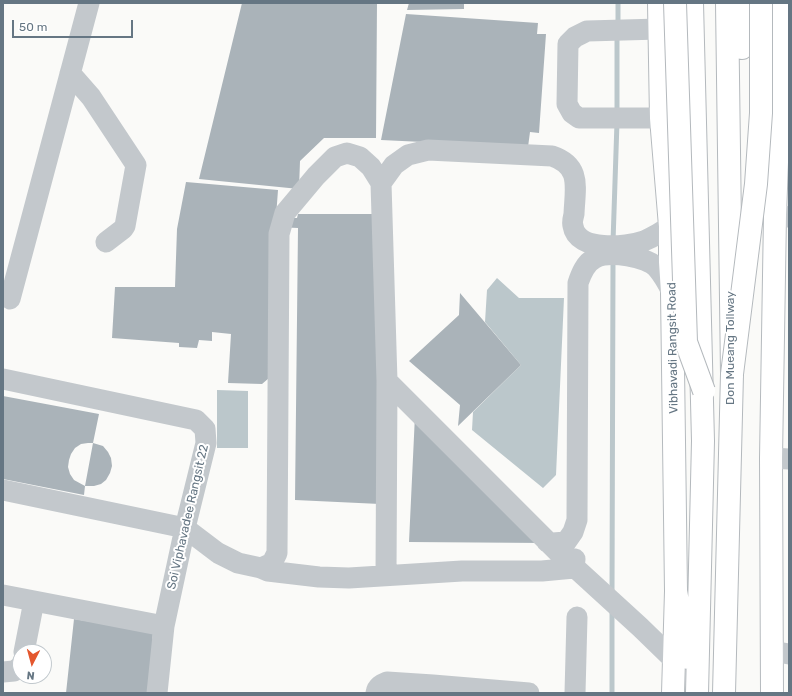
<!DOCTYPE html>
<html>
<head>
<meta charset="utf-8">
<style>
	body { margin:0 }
	#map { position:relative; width:792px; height:696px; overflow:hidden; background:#fafaf8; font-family:Rubik,sans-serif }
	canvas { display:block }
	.frame { position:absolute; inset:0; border:4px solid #657683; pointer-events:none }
	.north { position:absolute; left:12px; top:644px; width:40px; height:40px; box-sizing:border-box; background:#fff; border:1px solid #c1c8cd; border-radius:50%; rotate:186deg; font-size:11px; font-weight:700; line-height:16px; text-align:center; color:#657683 }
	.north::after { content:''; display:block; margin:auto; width:14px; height:18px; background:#e4572e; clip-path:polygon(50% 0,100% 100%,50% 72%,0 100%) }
	.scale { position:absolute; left:12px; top:20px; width:121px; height:18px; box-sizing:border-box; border:2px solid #657683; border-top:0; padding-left:5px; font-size:12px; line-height:14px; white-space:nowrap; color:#657683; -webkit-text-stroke:3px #fff; paint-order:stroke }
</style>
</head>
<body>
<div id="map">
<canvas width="792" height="696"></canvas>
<div class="frame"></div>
<div class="north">N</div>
<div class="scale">50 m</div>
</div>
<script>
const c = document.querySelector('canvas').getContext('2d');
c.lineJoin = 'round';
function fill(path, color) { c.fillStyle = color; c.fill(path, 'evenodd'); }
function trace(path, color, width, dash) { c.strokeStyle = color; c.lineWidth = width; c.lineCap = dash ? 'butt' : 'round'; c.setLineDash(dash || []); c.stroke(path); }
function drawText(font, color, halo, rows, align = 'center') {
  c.font = font + ' Rubik,sans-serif'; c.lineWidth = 4; c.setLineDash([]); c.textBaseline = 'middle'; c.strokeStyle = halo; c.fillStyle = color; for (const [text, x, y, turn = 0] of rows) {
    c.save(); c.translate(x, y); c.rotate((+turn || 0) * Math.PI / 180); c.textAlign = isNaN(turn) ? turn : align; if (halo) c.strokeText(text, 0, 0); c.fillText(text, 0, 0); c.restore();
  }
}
fill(new Path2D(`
	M497 278 519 298H564L556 475 543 488 472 430 473 412 521 365 485 322 487 290Z
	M217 390 248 391V448H217Z`), '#bbc7cb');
trace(new Path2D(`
	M618 26V3
	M617 114V34
	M613 242 617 122
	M612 594 613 260
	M612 693V610`), '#bbc7cb', 5);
fill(new Path2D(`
	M242 3H377L376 138H324L300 161 299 189 199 179Z
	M409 3H464V9L407 10Z
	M406 14 538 23 537 34H546L539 133 530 132 528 147 381 140Z
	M186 182 278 190 276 217 297 218 298 214H375L380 504 295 500 298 228 276 227 269 378 262 384 228 383 231 334 212 332V341L199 340 197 348 179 347V343L112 338 115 287H175L177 229Z
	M460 293 521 365 458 426 460 405 409 361 459 315Z
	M3 396 99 414 93 443H88L81 444 75 448 71 454 69 460 68 467 70 474 74 480 85 486 84 495 3 479Z
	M415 415 544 543 409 542Z
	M93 443 103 446 108 452 111 458 112 466 110 473 106 480 101 484 94 486H85Z
	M74 619 153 632 149 693H66Z`), '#aab3b9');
const major = new Path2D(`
	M659 3 661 118 670 226V262L672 292 676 591 673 693
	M772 693 771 458 775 215 781 57V3`);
const highway = new Path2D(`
	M692 3 703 441 697 693
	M742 48V3
	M676 591 688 658
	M724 693 732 374 727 3`);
trace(major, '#b5babe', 24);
trace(highway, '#b4b9bd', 24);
trace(new Path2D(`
	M660 29 587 31 575 37 568 44 567 104 572 113 579 118H661
	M70 73 91 97 136 165 125 226 123 229 106 242
	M775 215 789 217
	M10 299 89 3
	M3 379 196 420 205 429 206 443 185 528 164 626 157 693
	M387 381 559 553 640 627 674 660
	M771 458 789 459
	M3 490 185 528 218 553 238 563 261 568 272 563 277 553 279 234 285 213 316 176 335 157 347 153 360 157 371 167 381 183
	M547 542 553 543 566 542 573 532 577 520 578 283C581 274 585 263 595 258 609 251 647 256 657 268 663 275 668 284 672 292
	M261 568 268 571 319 577 349 578 462 571H542L574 568 575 559
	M386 575 387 381 381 183 394 165 408 155 428 150 552 156C582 166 575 188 574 214 573 218 572 223 573 226 577 252 626 247 644 241 653 237 662 232 670 226
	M3 595 164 626
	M772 651 789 654
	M24 652 34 601
	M3 672 14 671 20 667
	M376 693C377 686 382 684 387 682L433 685 529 693
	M575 693 577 617`), '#c3c8cc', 21);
trace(major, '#fff', 22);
trace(highway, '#fff', 22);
const highwayBridge = new Path2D(`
	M675 3 686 342 704 391
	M732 374 756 184 761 113V3`);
trace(highwayBridge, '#b4b9bd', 24, []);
trace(highwayBridge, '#fff', 22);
drawText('12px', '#657683', '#fff', [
	["Vibhavadi Rangsit Road",673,348,-91],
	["Don Mueang Tollway",731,348,-90],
	["Soi Viphavadee Rangsit 22",188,517,-77]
]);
</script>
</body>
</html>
